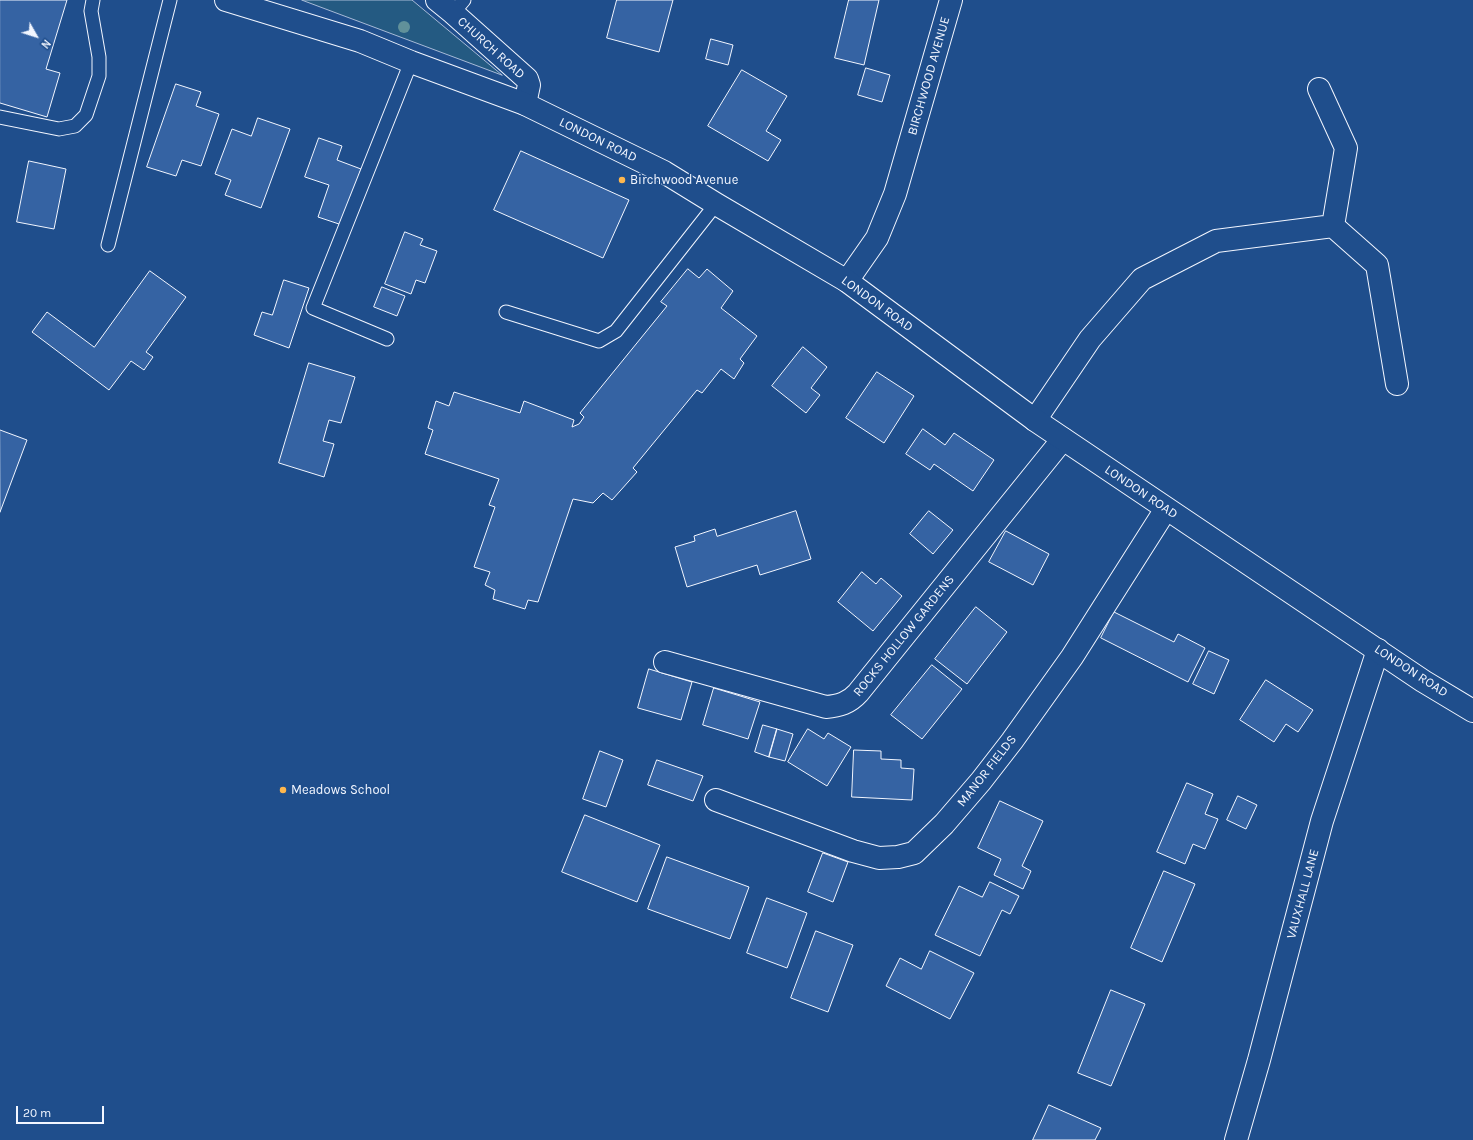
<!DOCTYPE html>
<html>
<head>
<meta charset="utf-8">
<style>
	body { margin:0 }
	#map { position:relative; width:1473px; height:1140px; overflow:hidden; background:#1f4e8c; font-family:Karla,sans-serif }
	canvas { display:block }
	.north { position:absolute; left:16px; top:16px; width:40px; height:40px; -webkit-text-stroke:3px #1f4e8c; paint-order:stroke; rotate:129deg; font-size:11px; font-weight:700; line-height:16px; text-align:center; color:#f2f6ff }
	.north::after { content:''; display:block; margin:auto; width:14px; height:18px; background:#f2f6ff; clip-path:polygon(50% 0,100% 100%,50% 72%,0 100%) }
	.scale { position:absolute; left:16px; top:1106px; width:88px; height:18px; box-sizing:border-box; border:2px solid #f2f6ff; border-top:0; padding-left:5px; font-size:12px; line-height:14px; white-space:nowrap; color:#f2f6ff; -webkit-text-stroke:3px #1f4e8c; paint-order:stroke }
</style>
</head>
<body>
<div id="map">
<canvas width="1473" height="1140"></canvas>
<div class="north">N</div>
<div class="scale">20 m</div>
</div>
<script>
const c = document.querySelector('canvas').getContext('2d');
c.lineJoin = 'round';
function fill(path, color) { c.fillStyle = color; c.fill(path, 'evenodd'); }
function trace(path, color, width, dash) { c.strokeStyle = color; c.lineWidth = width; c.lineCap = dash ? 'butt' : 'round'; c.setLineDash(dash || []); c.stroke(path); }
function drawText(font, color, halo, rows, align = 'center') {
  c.font = font + ' Karla,sans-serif'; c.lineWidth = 3; c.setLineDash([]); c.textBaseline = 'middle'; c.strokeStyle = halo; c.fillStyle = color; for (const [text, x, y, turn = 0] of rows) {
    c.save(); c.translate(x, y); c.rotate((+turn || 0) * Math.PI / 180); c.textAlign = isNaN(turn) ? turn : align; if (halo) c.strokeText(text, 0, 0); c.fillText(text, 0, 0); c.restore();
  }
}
const green = new Path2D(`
	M302 0H412L502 75Z`);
fill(green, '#245a82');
trace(green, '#a8bbd7', 1);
const building = new Path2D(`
	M0 0H67L46 69 60 73 47 117 0 103Z
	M617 0H673L659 52 607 38Z
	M849 0H879L864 65 835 58Z
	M711 39 733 45 728 65 706 59Z
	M866 68 890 75 882 102 858 95Z
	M742 70 787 96 766 131 781 140 768 161 708 126Z
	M176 84 201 92 196 106 219 114 201 166 182 160 176 176 147 167Z
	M258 118 290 129 261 208 225 195 231 180 215 174 232 129 251 136Z
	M319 138 342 146 337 160 361 169 342 225 318 217 329 185 305 177Z
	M521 151 629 200 603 258 494 210Z
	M29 161 66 169 54 229 17 222Z
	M405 232 423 239 420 245 437 251 425 283 416 280 411 294 385 284Z
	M688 269 699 278 707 269 733 291 721 308 757 336 740 359 744 363 734 379 721 369 702 393 697 390 633 468 637 472 612 500 603 493 593 503 573 499 538 602 528 600 525 609 493 599 495 590 485 585 490 572 474 567 495 507 489 505 499 479 425 454 433 430 428 428 436 401 449 406 454 392 520 413 524 401 574 420 572 427 579 424 584 417 580 413 667 306 661 302Z
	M150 271 186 297 146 352 153 357 144 370 131 361 109 390 32 332 47 312 94 347Z
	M284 280 309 288 289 348 254 335 262 312 272 315Z
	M382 287 405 296 397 316 374 307Z
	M803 347 827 367 811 388 820 395 806 413 772 386Z
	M309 363 355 377 341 423 329 420 323 441 334 444 324 477 279 463Z
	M877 372 914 396 884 443 846 418Z
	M923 429 945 445 954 433 994 460 973 491 934 464 930 470 906 454Z
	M0 430 27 440 0 512Z
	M796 511 811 559 760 575 757 565 687 587 675 547 695 541 694 536 715 529 717 536Z
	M929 511 953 530 933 554 910 534Z
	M1006 531 1049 554 1033 585 989 562Z
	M862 572 876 584 881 578 902 596 873 631 838 602Z
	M976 607 1007 632 967 684 935 659Z
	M1114 612 1174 642 1178 634 1205 648 1188 682 1101 638Z
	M1209 651 1229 660 1214 694 1193 684Z
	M932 665 962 689 922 739 891 715Z
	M649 669 692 682 681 720 638 708Z
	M1266 680 1313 710 1298 732 1286 724 1274 742 1240 720Z
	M714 688 760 702 748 739 703 725Z
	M763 725 777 729 769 757 755 752Z
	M777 729 793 734 785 761 769 757Z
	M808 729 824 739 828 733 851 747 827 786 788 762Z
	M854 750 881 751V759L901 760V768L914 769 912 800 852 797Z
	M600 751 623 760 606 807 583 799Z
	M657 760 703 776 693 801 648 785Z
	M1187 783 1213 794 1205 814 1218 819 1205 849 1193 844 1185 864 1157 852Z
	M1238 796 1257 805 1246 829 1227 820Z
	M1000 801 1043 821 1022 866 1031 871 1023 889 994 875 1001 859 978 848Z
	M585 815 660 845 637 902 562 872Z
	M823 853 848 862 833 902 808 892Z
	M667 857 749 887 730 939 648 909Z
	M1164 871 1195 884 1162 962 1131 948Z
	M990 882 1019 896 1010 914 1002 910 980 956 935 935 959 886 982 897Z
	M767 898 807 913 787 968 747 953Z
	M816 931 853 945 828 1012 791 998Z
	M930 951 974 973 950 1019 886 986 900 958 921 969Z
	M1111 990 1145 1004 1111 1086 1078 1073Z
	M1049 1105 1101 1128 1095 1140H1033Z`);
fill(building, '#3563a3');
trace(building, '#f2f6ff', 1);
const lane = new Path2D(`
	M453 13 464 0
	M0 117 59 129 75 126 86 115 99 76V57L91 11 93 0
	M108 245 170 0
	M506 312 599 341 616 331 716 204
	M387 339 313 308 411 62`);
const street = new Path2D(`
	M437 0 453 13 527 79 529 85 525 104
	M1319 89 1346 148 1333 226 1377 265 1397 384
	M847 281 877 238 895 194 951 0
	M1035 420 1090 339 1142 279 1216 241 1333 226
	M665 662 826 707C839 706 849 703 858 693L1063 439
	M716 800 853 851 879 858 898 857 914 853 944 824 981 781 1012 741 1072 657 1166 509
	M1236 1140 1259 1060 1322 821 1378 650`);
const highway = new Path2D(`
	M226 0 360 41 411 62 525 104 664 172 716 204 847 281 1035 420 1423 681 1473 711`);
trace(lane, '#f2f6ff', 15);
trace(street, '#f2f6ff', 24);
trace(highway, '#f2f6ff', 24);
trace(lane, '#1f4e8c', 13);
trace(street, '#1f4e8c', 22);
trace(highway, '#1f4e8c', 22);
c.fillStyle = '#61919a';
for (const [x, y] of [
	[404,27]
]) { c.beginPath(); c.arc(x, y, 6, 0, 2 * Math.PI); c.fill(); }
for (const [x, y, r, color] of [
	[622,180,4,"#ffb74d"],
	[283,790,4,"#ffb74d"]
]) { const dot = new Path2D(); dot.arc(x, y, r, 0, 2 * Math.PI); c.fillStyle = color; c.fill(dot); trace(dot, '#1f4e8c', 1.5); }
drawText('13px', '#f2f6ff', '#1f4e8c', [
	["CHURCH ROAD",491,48,42],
	["BIRCHWOOD AVENUE",929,76,-74],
	["LONDON ROAD",598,140,26],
	["LONDON ROAD",877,304,36],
	["LONDON ROAD",1141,492,34],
	["ROCKS HOLLOW GARDENS",904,636,-51],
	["LONDON ROAD",1411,671,33],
	["MANOR FIELDS",987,771,-52],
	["VAUXHALL LANE",1303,894,-75]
]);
drawText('13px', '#f2f6ff', '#1f4e8c', [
	["Birchwood Avenue",630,180],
	["Meadows School",291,790]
], 'left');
</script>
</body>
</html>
